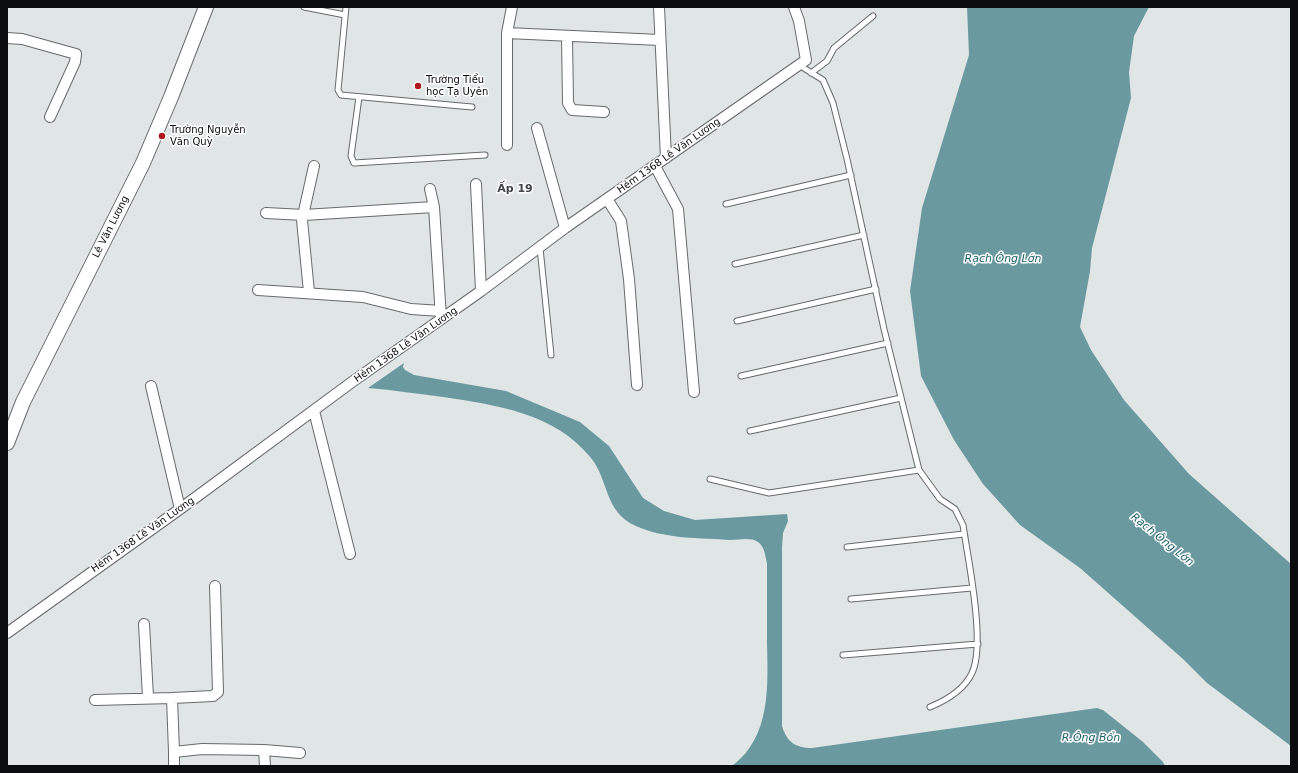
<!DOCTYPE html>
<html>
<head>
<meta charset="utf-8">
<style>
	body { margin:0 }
	#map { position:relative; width:1298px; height:773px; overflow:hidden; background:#e0e5e6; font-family:"DejaVu Sans",sans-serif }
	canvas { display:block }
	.frame { position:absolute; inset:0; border:8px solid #0b0c0d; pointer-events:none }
</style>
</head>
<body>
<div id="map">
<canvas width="1298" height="773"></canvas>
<div class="frame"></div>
</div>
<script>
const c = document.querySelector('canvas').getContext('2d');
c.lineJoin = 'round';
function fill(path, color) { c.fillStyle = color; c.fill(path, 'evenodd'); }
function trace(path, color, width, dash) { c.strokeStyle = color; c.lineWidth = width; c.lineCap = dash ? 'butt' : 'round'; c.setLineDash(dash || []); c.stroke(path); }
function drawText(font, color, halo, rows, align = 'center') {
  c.font = font + ' "DejaVu Sans",sans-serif'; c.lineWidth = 3; c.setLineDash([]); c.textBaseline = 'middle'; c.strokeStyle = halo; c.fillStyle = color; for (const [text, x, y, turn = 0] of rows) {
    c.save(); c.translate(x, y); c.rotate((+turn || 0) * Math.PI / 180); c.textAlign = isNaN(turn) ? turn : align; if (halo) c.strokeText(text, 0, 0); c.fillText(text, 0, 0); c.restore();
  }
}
fill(new Path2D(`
	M967 7H1149L1134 36 1129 72 1131 98 1092 248 1090 271 1080 327 1091 350 1124 400 1189 474 1291 564V746L1207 683 1183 659 1080 568 1020 525 983 484 954 440 921 376 910 291 922 208 969 55Z
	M404 363 403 367 405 370 414 375 506 391 580 422 609 446 643 498 664 511 695 520 787 514 788 521 783 533 782 548V726C787 742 795 748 812 748L1097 708 1103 710 1143 742 1163 762 1165 766H732C771 737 768 686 767 643 767 616 767 590 767 563 765 556 765 547 758 542 751 537 739 540 731 540 701 538 664 539 636 526 604 512 609 480 591 458 555 413 496 405 443 397 418 394 394 390 368 388Z`), '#6a9aa0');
const lane = new Path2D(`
	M304 7 345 15
	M346 7 338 90 341 95 472 107
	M799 65 823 80 833 103 847 159 884 329 919 470 940 499 955 509 963 525C968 559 986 644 972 673 964 690 947 700 930 707
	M811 73 827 61 834 48 873 16
	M359 97 351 156 354 163 485 155
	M726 204 851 175
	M540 248 551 355
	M735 264 864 235
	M737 321 876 289
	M741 376 888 343
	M750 431 901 398
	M710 479 769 493 919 470
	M847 547 964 534
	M851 599 972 588
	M843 655 978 644`);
const street = new Path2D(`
	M659 7 666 158
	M507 33 660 40
	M567 36 568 103 572 110 604 112
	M7 38 22 39 76 54 75 62 50 117
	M537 128 565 228
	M507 145V33L512 7
	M655 166 678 209 694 392
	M476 184 481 291
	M430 189 434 207 441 318
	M607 199 621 221 629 279 637 385
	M266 213 304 215 434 207
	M258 290 363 297 411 309 441 311
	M309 292 302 220 314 166
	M151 386 180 509
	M314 411 350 554
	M144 624 148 697
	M7 633 180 509 352 382 481 291 565 228 806 60 799 21 794 7
	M172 698 213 696 218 692 215 586
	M95 700 172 698 174 752
	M174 766V752L202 749 264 750
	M265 766 264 750 300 753`);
const secondary = new Path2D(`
	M7 443 23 402 143 163 171 97 206 7`);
trace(lane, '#666a6b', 7);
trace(street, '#666a6b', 12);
trace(secondary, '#666a6b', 16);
trace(lane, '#fff', 5);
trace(street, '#fff', 10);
trace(secondary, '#fff', 14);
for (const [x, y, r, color] of [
	[418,86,4,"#ac191f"],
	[162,136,4,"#ac191f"]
]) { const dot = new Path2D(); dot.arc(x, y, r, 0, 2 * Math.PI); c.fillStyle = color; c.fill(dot); trace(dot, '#fff', 1.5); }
drawText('10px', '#0b0c0d', '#fff', [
	["Trường Tiểu",426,80],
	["học Tạ Uyên",426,92],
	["Trường Nguyễn",170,130],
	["Văn Quỳ",170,142]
], 'left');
drawText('10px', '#0b0c0d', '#fff', [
	["Hẻm 1368 Lê Văn Lương",669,156,-35],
	["Lê Văn Lương",111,227,-63],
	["Hẻm 1368 Lê Văn Lương",406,345,-35],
	["Hẻm 1368 Lê Văn Lương",143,535,-35]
]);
drawText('bold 11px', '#424647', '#fff', [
	["Ấp 19",515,189]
]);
drawText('italic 11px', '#1d5f67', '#fff', [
	["Rạch Ông Lớn",1003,259],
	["Rạch Ông Lớn",1162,540,39],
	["R.Ông Bổn",1091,738]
]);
</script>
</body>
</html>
